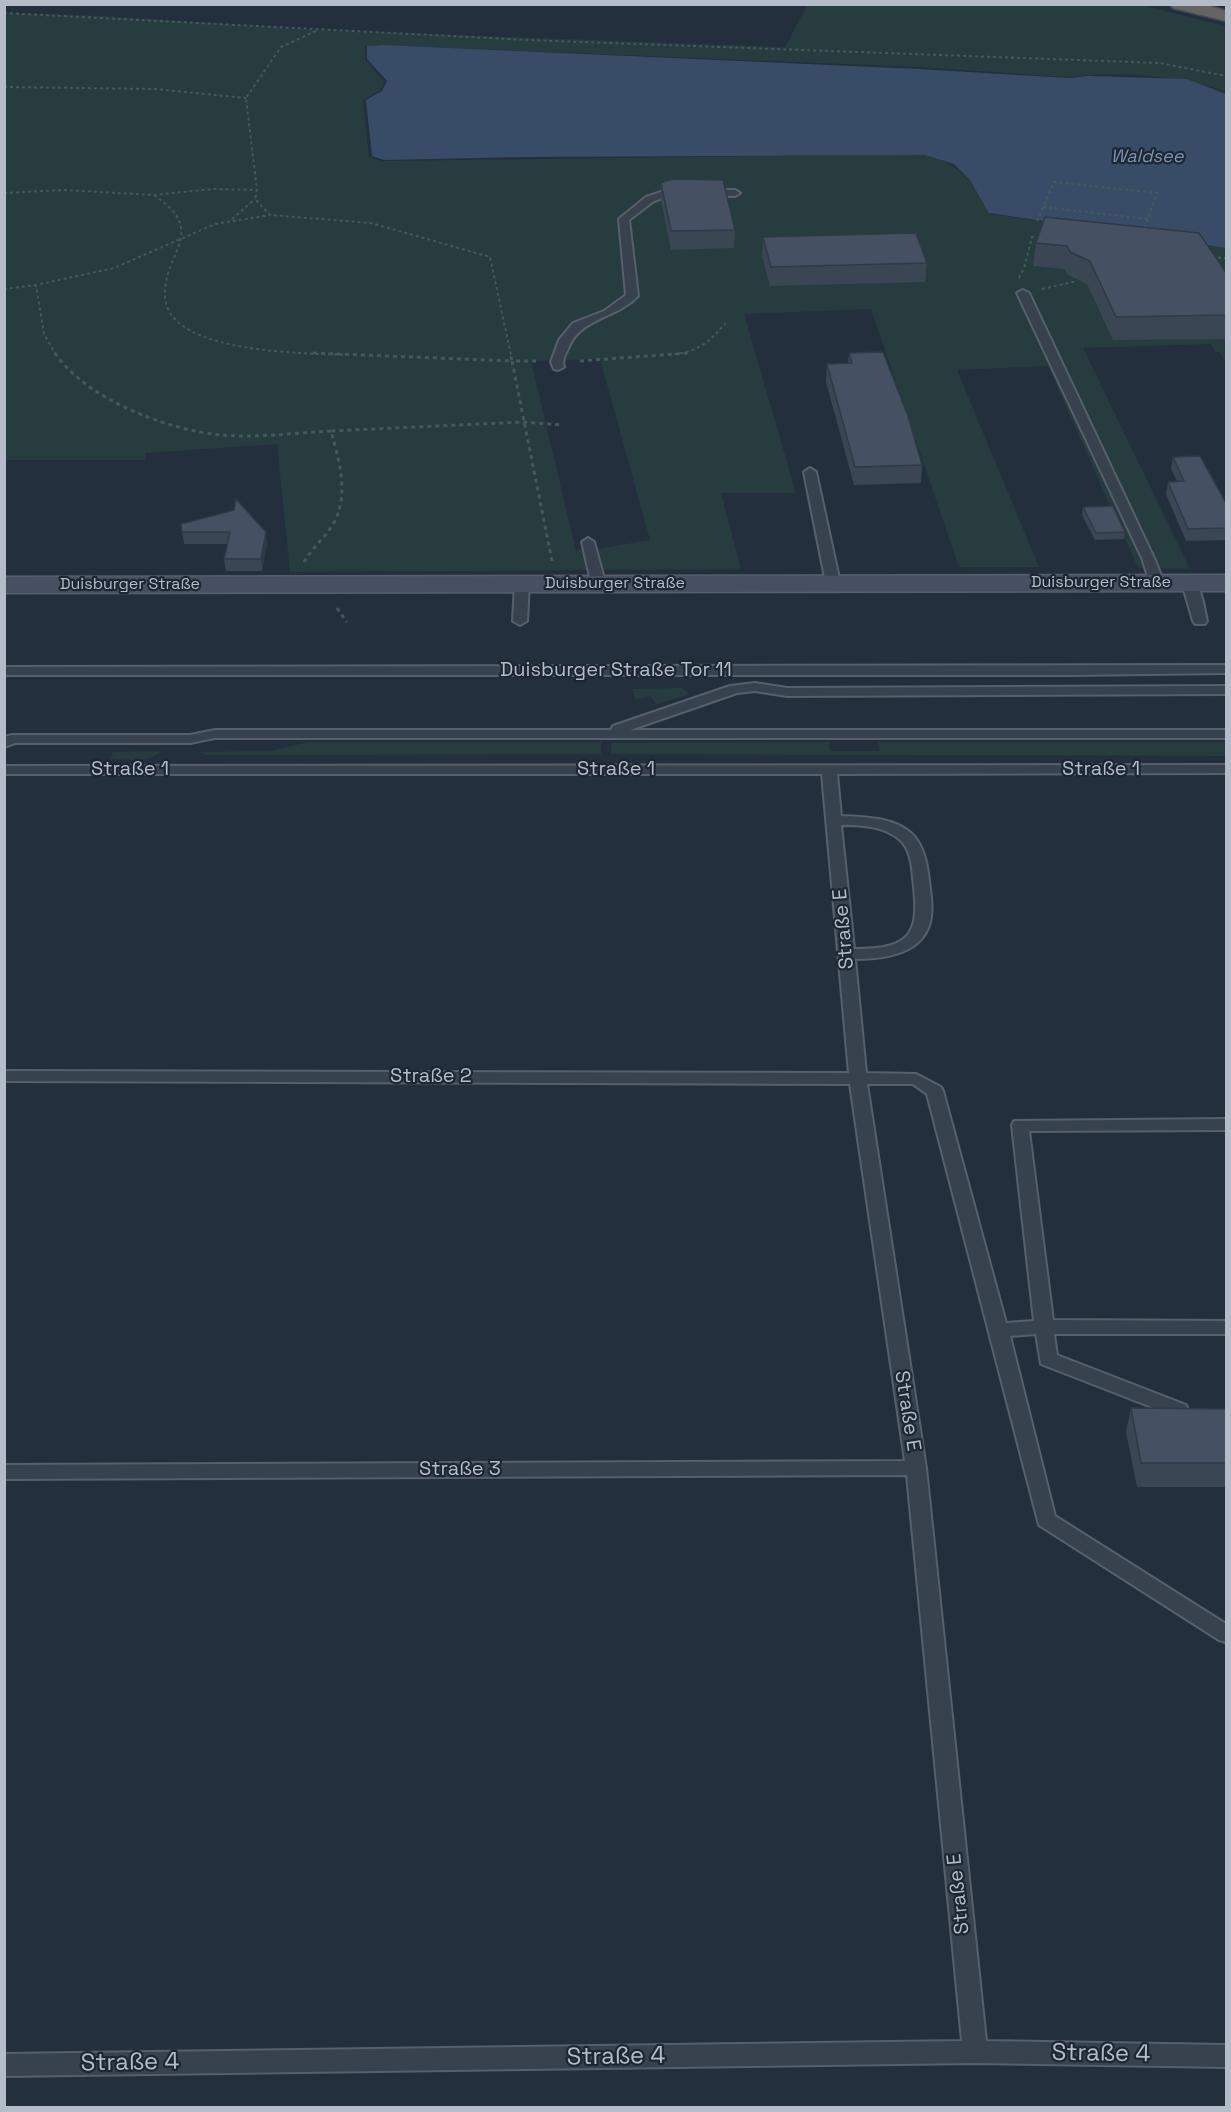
<!DOCTYPE html>
<html>
<head>
<meta charset="utf-8">
<style>
	body { margin:0 }
	#map { position:relative; width:1231px; height:2112px; overflow:hidden; background:#242f3e; font-family:"Space Grotesk",sans-serif }
	canvas { display:block }
	.frame { position:absolute; inset:0; border:6px solid #b4bcc9; pointer-events:none }
</style>
</head>
<body>
<div id="map">
<canvas width="1231" height="2112"></canvas>
<div class="frame"></div>
</div>
<script>
const c = document.querySelector('canvas').getContext('2d');
c.lineJoin = 'round';
function fill(path, color) { c.fillStyle = color; c.fill(path, 'evenodd'); }
function trace(path, color, width, dash) { c.strokeStyle = color; c.lineWidth = width; c.lineCap = dash ? 'butt' : 'round'; c.setLineDash(dash || []); c.stroke(path); }
function drawText(font, color, halo, rows, align = 'center') {
  c.font = font + ' "Space Grotesk",sans-serif'; c.lineWidth = 4.5; c.setLineDash([]); c.textBaseline = 'middle'; c.strokeStyle = halo; c.fillStyle = color; for (const [text, x, y, turn = 0] of rows) {
    c.save(); c.translate(x, y); c.rotate((+turn || 0) * Math.PI / 180); c.textAlign = isNaN(turn) ? turn : align; if (halo) c.strokeText(text, 0, 0); c.fillText(text, 0, 0); c.restore();
  }
}
fill(new Path2D(`
	M808 4H1137L1226 26V92C1188 75 1110 71 1068 77L916 67 379 45 365 46V59L384 82 381 90 363 100 369 157 382 161 926 154C966 169 969 178 991 214L1226 248V364L1220 352H1216L1211 344 1083 348 1190 569 1138 568 1048 366 957 370 1039 567H959L871 309 744 314 796 493H721L741 569 290 572 277 444 145 453V460H5V13L104 16 317 30 785 47ZM600 359 650 540 591 550 577 549V555L531 361Z
	M681 688 688 692 687 695 637 710 656 703 650 696 635 700 633 689Z
	M308 742H601V754L206 755 200 752 271 751Z
	M829 742 830 751H879L878 742H1226V756L611 754V743Z
	M161 751C150 764 126 759 110 759L113 752Z`), '#263c3f');
fill(new Path2D(`
	M383 45 918 69 1068 78 1088 76 1187 79 1226 94V248L989 213 970 180 954 164 925 155 524 157 384 160 372 156 366 100 382 91 387 81 367 59V46Z`), '#394c67');
const service = new Path2D(`
	M670 189 735 190 740 193 735 196 671 195 654 201 629 220 638 296C616 319 579 318 568 349 565 355 562 360 564 367L558 370 554 369 551 362 559 340 573 323 604 311 626 295 619 219 646 197Z
	M1023 290 1029 293 1154 558 1164 583 1162 586H1152L1150 583 1142 558 1017 293Z
	M810 468 816 472 840 583 833 587 826 583 804 472Z
	M588 538 594 542 606 586 604 589H594L592 586 582 542Z
	M522 579 529 583 527 621 520 625 513 621 515 583Z
	M1189 579C1202 583 1204 609 1207 621L1205 624H1195L1193 621 1182 583Z
	M1226 665V673L1072 675H4V667Z
	M755 683 787 688 1226 686V694L787 696 755 691 737 693 630 730H1226V738H215L190 743H15L4 747V737L12 735H190L215 730H611L613 726 730 686Z
	M1226 765V773L837 774 841 816C864 817 892 817 911 833 924 845 927 864 929 880 930 892 933 904 931 917 926 954 885 959 855 959L866 1073 916 1074 941 1087 943 1091 1006 1323 1034 1321 1012 1125 1014 1121 1226 1119V1130L1029 1131 1053 1320 1226 1321V1334H1054L1057 1355 1186 1405 1188 1410 1186 1415 1179 1417 1172 1415 1041 1364 1036 1334 1010 1336 1055 1516 1226 1624V1642L1219 1640 1039 1525 927 1094 913 1084H867L926 1468 986 2041 1226 2045V2067L975 2063 4 2076V2054L962 2041 907 1475 4 1479V1465L905 1461 850 1084 4 1081V1071L849 1073 822 774H4V766ZM841 825C862 825 883 826 899 839 910 848 912 865 913 878 920 933 913 949 854 949Z`);
const secondary = new Path2D(`
	M1226 575V591L4 593V577Z`);
const trunk = new Path2D(`
	M1170 4H1203L1226 11V21L1173 8Z`);
trace(service, '#565f6c', 4);
trace(secondary, '#565f6c', 3);
trace(trunk, '#434c59', 3);
trace(new Path2D(`
	M4 13 528 40 1160 63 1226 76
	M316 31 281 47 246 98 257 190 255 199 270 215 371 223 490 257 511 355
	M4 87 155 89 246 98
	M4 193 64 190 154 195 212 189 257 190
	M154 195C209 233 164 250 165 296 167 355 309 353 350 355
	M1043 207 1148 219
	M232 219 255 199
	M1037 221 1054 182 1157 193 1144 230
	M1212 257 1226 258
	M1019 278 1024 268 1032 237 1041 238
	M4 289 36 285
	M1042 289 1077 281
	M56 355 44 334 36 285 114 268 215 224 270 215
	M668 355C698 352 706 345 726 323`), '#44595c', 2, [3, 3]);
trace(new Path2D(`
	M55 353C86 399 167 430 221 435 257 438 294 433 331 431
	M313 353 512 361 510 353
	M536 361H512L552 561
	M580 361 689 353
	M304 562C312 548 325 538 333 524 350 496 339 460 331 431L523 422 562 425
	M337 608 347 622`), '#44595c', 3, [4, 4]);
fill(service, '#38414e');
fill(secondary, '#465061');
fill(trunk, '#656462');
fill(new Path2D(`
	M661 183 735 230 734 248 671 250 661 201Z
	M1045 217 1227 274V339L1113 340 1087 284 1068 275 1064 269 1033 266 1036 243Z
	M763 237 927 263 925 282 770 286 762 256Z
	M849 353 922 465 921 483 854 485 826 382 827 364 848 363Z
	M1173 457 1227 505V540L1186 541 1166 494 1168 482 1177 481 1171 469Z
	M1083 507 1125 532 1124 539 1095 540 1082 515Z
	M234 510 267 544 262 571H226L224 559 227 544H184L181 524Z
	M1131 1408 1227 1409V1487H1137L1126 1432Z`), '#3b4654');
fill(new Path2D(`
	M266 532 267 544 262 571 261 559Z`), '#303945');
const building = new Path2D(`
	M672 179 723 180 735 230 671 231 661 183Z
	M1045 217 1199 233 1227 274V315L1116 317 1090 261 1070 252 1067 246 1036 243Z
	M916 233 927 263 771 267 763 237Z
	M883 352 908 416 922 465 855 467 827 364 852 363 849 353Z
	M1200 456 1227 505V528L1188 529 1168 482 1184 481 1173 457Z
	M236 499 266 532 261 559H224L230 532H182L181 524 234 510Z
	M1113 506 1125 532 1096 533 1083 507Z
	M1131 1408 1227 1409V1463H1141Z`);
fill(building, '#455162');
trace(building, '#303945', 1.5);
drawText('16px', '#b4bcc9', '#1d2633', [
	["Duisburger Straße",1101,583],
	["Duisburger Straße",615,584],
	["Duisburger Straße",130,585]
]);
drawText('italic 18px', '#7c92b1', '#1d2633', [
	["Waldsee",1147,157]
]);
drawText('20px', '#b4bcc9', '#1d2633', [
	["Duisburger Straße Tor 11",616,671],
	["Straße 1",130,770],
	["Straße 1",616,770],
	["Straße 1",1101,770],
	["Straße E",844,929,-95],
	["Straße 2",431,1077],
	["Straße E",907,1411,81],
	["Straße 3",460,1470],
	["Straße E",959,1894,-96]
]);
drawText('24px', '#b4bcc9', '#1d2633', [
	["Straße 4",1101,2054,1],
	["Straße 4",616,2057,-1],
	["Straße 4",130,2063,-1]
]);
</script>
</body>
</html>
